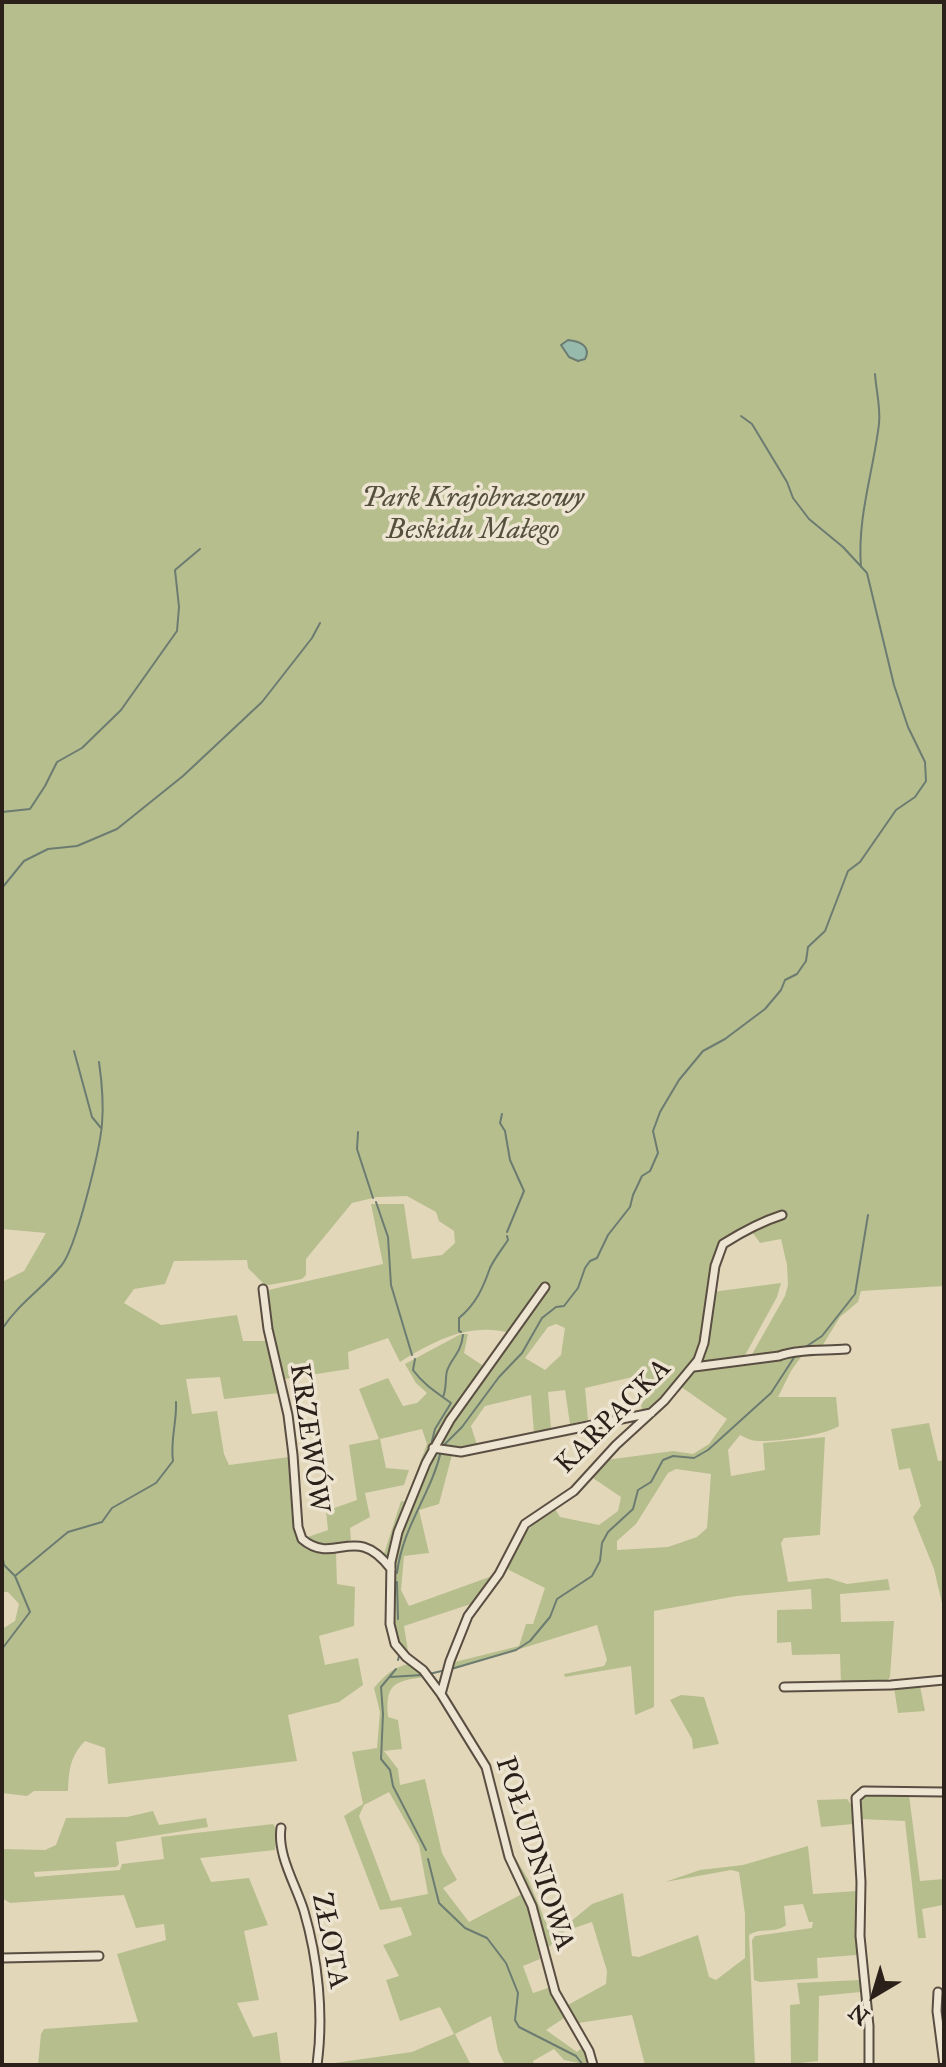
<!DOCTYPE html>
<html>
<head>
<meta charset="utf-8">
<style>
	body { margin:0 }
	#map { position:relative; width:946px; height:2067px; overflow:hidden; background:#e3d7ba; font-family:"IM FELL Great Primer",serif }
	canvas { display:block }
	.frame { position:absolute; inset:0; border:4px solid #2c201a; pointer-events:none }
	.north { position:absolute; left:834px; top:1955px; width:80px; height:80px; -webkit-text-stroke:6px #ede5d2; paint-order:stroke; rotate:218deg; font-size:22px; font-weight:700; line-height:32px; text-align:center; color:#2c201a }
	.north::after { content:''; display:block; margin:auto; width:28px; height:36px; background:#2c201a; clip-path:polygon(50% 0,100% 100%,50% 72%,0 100%) }
</style>
</head>
<body>
<div id="map">
<canvas width="946" height="2067"></canvas>
<div class="frame"></div>
<div class="north">N</div>
</div>
<script>
const c = document.querySelector('canvas').getContext('2d');
c.lineJoin = 'round';
function fill(path, color) { c.fillStyle = color; c.fill(path, 'evenodd'); }
function trace(path, color, width, dash) { c.strokeStyle = color; c.lineWidth = width; c.lineCap = dash ? 'butt' : 'round'; c.setLineDash(dash || []); c.stroke(path); }
function drawText(font, color, halo, rows, align = 'center') {
  c.font = font + ' "IM FELL Great Primer",serif'; c.lineWidth = 7; c.setLineDash([]); c.textBaseline = 'middle'; c.strokeStyle = halo; c.fillStyle = color; for (const [text, x, y, turn = 0] of rows) {
    c.save(); c.translate(x, y); c.rotate((+turn || 0) * Math.PI / 180); c.textAlign = isNaN(turn) ? turn : align; if (halo) c.strokeText(text, 0, 0); c.fillText(text, 0, 0); c.restore();
  }
}
fill(new Path2D(`
	M2 2H944V1286L861 1291 858 1302 840 1317 821 1348 790 1349 751 1356 785 1296 788 1285 787 1265 781 1239 760 1243 750 1229 724 1239 713 1258 704 1323 693 1364 652 1409 642 1411 637 1376 585 1388 588 1420 570 1424 565 1390 548 1392 551 1428 534 1433 531 1395 485 1406 471 1426 477 1445 461 1449 438 1446 510 1333C469 1322 434 1341 400 1362L388 1338 348 1352 349 1369 284 1379 271 1334 267 1296 269 1290 281 1287 383 1264 371 1204H404L412 1259 442 1255 455 1243 454 1231 439 1221 436 1212 407 1196 377 1197 352 1203 306 1259V1275L302 1279 269 1285H265L248 1268 247 1260 174 1261 165 1284 134 1289 124 1303 161 1325 237 1315 243 1341H267L280 1393 224 1399 220 1377 186 1379 192 1414 217 1411 224 1454 229 1465 289 1457 296 1535C307 1551 317 1551 336 1552L337 1584 355 1587 354 1626 319 1636 325 1665 358 1658 363 1685 339 1702 288 1715 297 1761 108 1784 105 1748 85 1741C70 1757 69 1769 68 1791H34L27 1796 2 1793V1629L15 1621 19 1604 8 1592H2V1282L24 1271 46 1233 2 1229ZM556 1324 565 1328 561 1355 545 1370 525 1358 548 1327Z
	M781 1283 777 1297 743 1359 703 1362 701 1359 712 1292Z
	M461 1334H468L464 1353 485 1367 414 1485 412 1484 427 1444 422 1429 380 1439 386 1468 409 1470 404 1485 365 1493 370 1517 350 1528 351 1540C333 1546 322 1550 305 1538L328 1530 326 1511 357 1500 349 1445 379 1439 359 1389 388 1378 403 1406 417 1403 427 1393 416 1383 405 1364Z
	M792 1353 803 1354 791 1371 778 1397H836L839 1426C826 1435 776 1442 758 1441 752 1441 746 1438 740 1435L728 1450 731 1476 765 1470 763 1443 825 1437 820 1535 784 1538 781 1543 788 1582 828 1578 847 1584 888 1579 890 1590 840 1594 841 1622 894 1621 890 1677 886 1683 841 1684 840 1654 792 1655 791 1642 777 1643V1610L812 1609 811 1589 737 1596 654 1611V1707L635 1715 631 1666 565 1677 564 1674 604 1666 607 1660 597 1625 452 1670 455 1662 519 1646 526 1624H533L545 1588 509 1570 507 1566C521 1537 528 1526 554 1507L560 1517 599 1525 618 1511 621 1497 590 1476 606 1460 673 1451 693 1454 709 1444 727 1419 680 1386 696 1369 777 1360ZM676 1469 711 1474 707 1528 697 1537 668 1547 617 1550V1541L636 1524 668 1473Z
	M929 1423 938 1461 944 1460V1612L934 1569 913 1517 921 1506 910 1468 899 1470 891 1429Z
	M435 1450 452 1455 439 1504 419 1510 429 1553 404 1556 401 1590 409 1606 495 1575 474 1603 404 1626 408 1651 398 1644C389 1609 389 1566 400 1531 409 1504 423 1477 435 1450Z
	M401 1501 407 1502 389 1561 384 1554Z
	M410 1664 420 1670 425 1677C394 1681 385 1684 388 1717L398 1720 402 1749 384 1751 398 1769 400 1785 425 1779 442 1853 457 1880 443 1888 469 1922 522 1894 528 1906 540 1959 523 1966 533 1993 551 1987 564 2018 546 2030 577 2052 583 2047 588 2065 564 2060 554 2049 533 2061 534 2065H505L498 2051 491 2016 455 2034 471 2065H320L412 2052 454 2034 440 2007 400 2021 386 1980 399 1976 383 1945 412 1935 401 1907 380 1910 344 1816 363 1804 352 1752 377 1748 380 1712 374 1688C384 1676 394 1666 410 1664ZM389 1792 419 1845 428 1894 391 1901 359 1816 364 1805Z
	M898 1686H920L925 1711 898 1713 894 1688Z
	M681 1695 704 1697 719 1744 693 1749 692 1739 670 1700Z
	M865 1794 909 1795 920 1881 944 1879 943 1905 922 1909 926 1938H918L905 1821 859 1819V1798Z
	M847 1799 853 1807V1824L821 1827 817 1800Z
	M153 1811 159 1825 206 1818 208 1827 116 1842 119 1864 116 1867 34 1872 35 1877 120 1870 122 1864 164 1859 161 1837 273 1824 277 1830 275 1850 200 1858 211 1882 249 1878 268 1925 244 1931 259 2000 237 2003 253 2037 277 2032 281 2065H38L41 2034 44 2029 138 2022 117 1954 166 1940 164 1924 136 1928 124 1895 10 1903 2 1898V1849L45 1850 56 1845 66 1818 127 1817Z
	M808 1846 813 1894 857 1891V1955L817 1958 818 1978 760 1982 754 1980 752 1940 755 1936 812 1928 813 1922H809L803 1904 784 1906 786 1925C775 1934 760 1927 749 1935L755 2065H645L632 2015 578 2023 566 2006 606 1984 607 1971 592 1922 565 1931 545 1951 515 1866 516 1859 528 1879 552 1937 592 1904 623 1893 632 1956 639 1957 698 1935 709 1977 716 1980 745 1958V1914L739 1872 731 1870 665 1882 700 1870 743 1865Z
	M860 1980 861 1992 819 1996 818 2061 791 2064 790 2005 800 2004 797 1983Z`), '#b6be8e');
const water = new Path2D(`
	M568 340C579 341 592 346 585 359L578 361 569 357 561 345Z`);
fill(water, '#96baab');
trace(water, '#6c7c71', 2);
trace(new Path2D(`
	M861 567C857 518 873 473 879 424 881 409 876 390 875 374
	M2 812 30 809 45 786 57 762 82 748 121 710 172 638 177 631 179 607 175 570 200 549
	M2 888 24 861 48 849 77 846 117 829 183 776 262 702 312 638 320 623
	M74 1051 92 1117 101 1128
	M502 1114 500 1123 505 1131 510 1160 524 1191 507 1232
	M358 1132 357 1149 373 1198
	M376 1202 388 1237 391 1285 412 1355
	M2 1329C19 1303 42 1289 61 1266 76 1249 100 1149 102 1124 104 1102 102 1083 99 1062
	M461 1332 459 1331V1318C476 1304 483 1288 490 1268 494 1259 502 1249 508 1240L507 1236
	M804 1348 822 1336 855 1294 868 1215
	M415 1359 413 1370C424 1385 436 1392 451 1403L435 1429 431 1445
	M443 1397C447 1387 445 1378 447 1371 451 1358 461 1354 463 1335
	M444 1445 462 1427 499 1377 522 1353 542 1318 556 1307 564 1306 578 1288 585 1268 590 1261 597 1258 608 1235 630 1207 633 1195 642 1176 650 1171 658 1153 653 1131 660 1112 679 1080 703 1051 725 1039 765 1009 781 990 785 980 797 974 806 961 808 947 825 931 848 871 860 862 896 810 915 797 926 781 925 762 908 727 894 685 867 573 843 547 809 519 793 498 787 482 752 424 741 416
	M2 1554 4 1565 15 1576 30 1612 2 1649
	M397 1573C403 1525 431 1495 441 1451
	M15 1576 68 1532 102 1522 112 1508 156 1483 173 1461C170 1439 177 1423 176 1402
	M397 1582 398 1619
	M398 1660 399 1656
	M396 1669 381 1687 383 1714 381 1759 390 1770 393 1786 426 1850
	M451 1669 516 1650 530 1641 550 1617 557 1599 592 1576 600 1561 602 1543 608 1532 633 1509 638 1490 651 1482 663 1460 673 1456 694 1458 708 1450 771 1393 795 1356
	M429 1674 446 1670
	M390 1677 422 1675
	M428 1859 439 1903 465 1928 487 1938 506 1963 518 1993 515 2020 519 2027 576 2056 583 2065`), '#6c7c71', 2);
const street = new Path2D(`
	M545 1287 450 1420 426 1463 398 1532 391 1562 390 1624 395 1644 406 1657 423 1670 441 1694 486 1767 509 1857 532 1906 555 1992 589 2051 593 2065
	M263 1289 268 1329 288 1415 293 1455 298 1527 302 1539C335 1567 355 1521 391 1569
	M694 1367 779 1356C797 1349 826 1351 846 1349
	M433 1448 461 1452 651 1413
	M784 1687 891 1685 944 1680
	M441 1694 450 1661 468 1616 499 1574 525 1524 574 1491 616 1445 664 1401 698 1360 704 1343 715 1266 723 1244C742 1232 760 1222 782 1215
	M281 1828C277 1855 296 1885 304 1911 318 1959 324 2015 317 2065
	M2 1958 99 1956
	M938 1992 937 2011 944 2065
	M869 2065V2026L860 1936 861 1882 856 1798 864 1791 944 1792`);
trace(street, '#5a4e42', 11);
trace(street, '#ede5d2', 7);
drawText('italic 28px', '#554f3d', '#ede5d2', [
	["Park Krajobrazowy",473,499],
	["Beskidu Małego",473,531]
]);
drawText('28px', '#2c201a', '#ede5d2', [
	["KARPACKA",614,1417,-45],
	["KRZEWÓW",308,1438,82],
	["POŁUDNIOWA",534,1854,72],
	["ZŁOTA",329,1941,79]
]);
</script>
</body>
</html>
